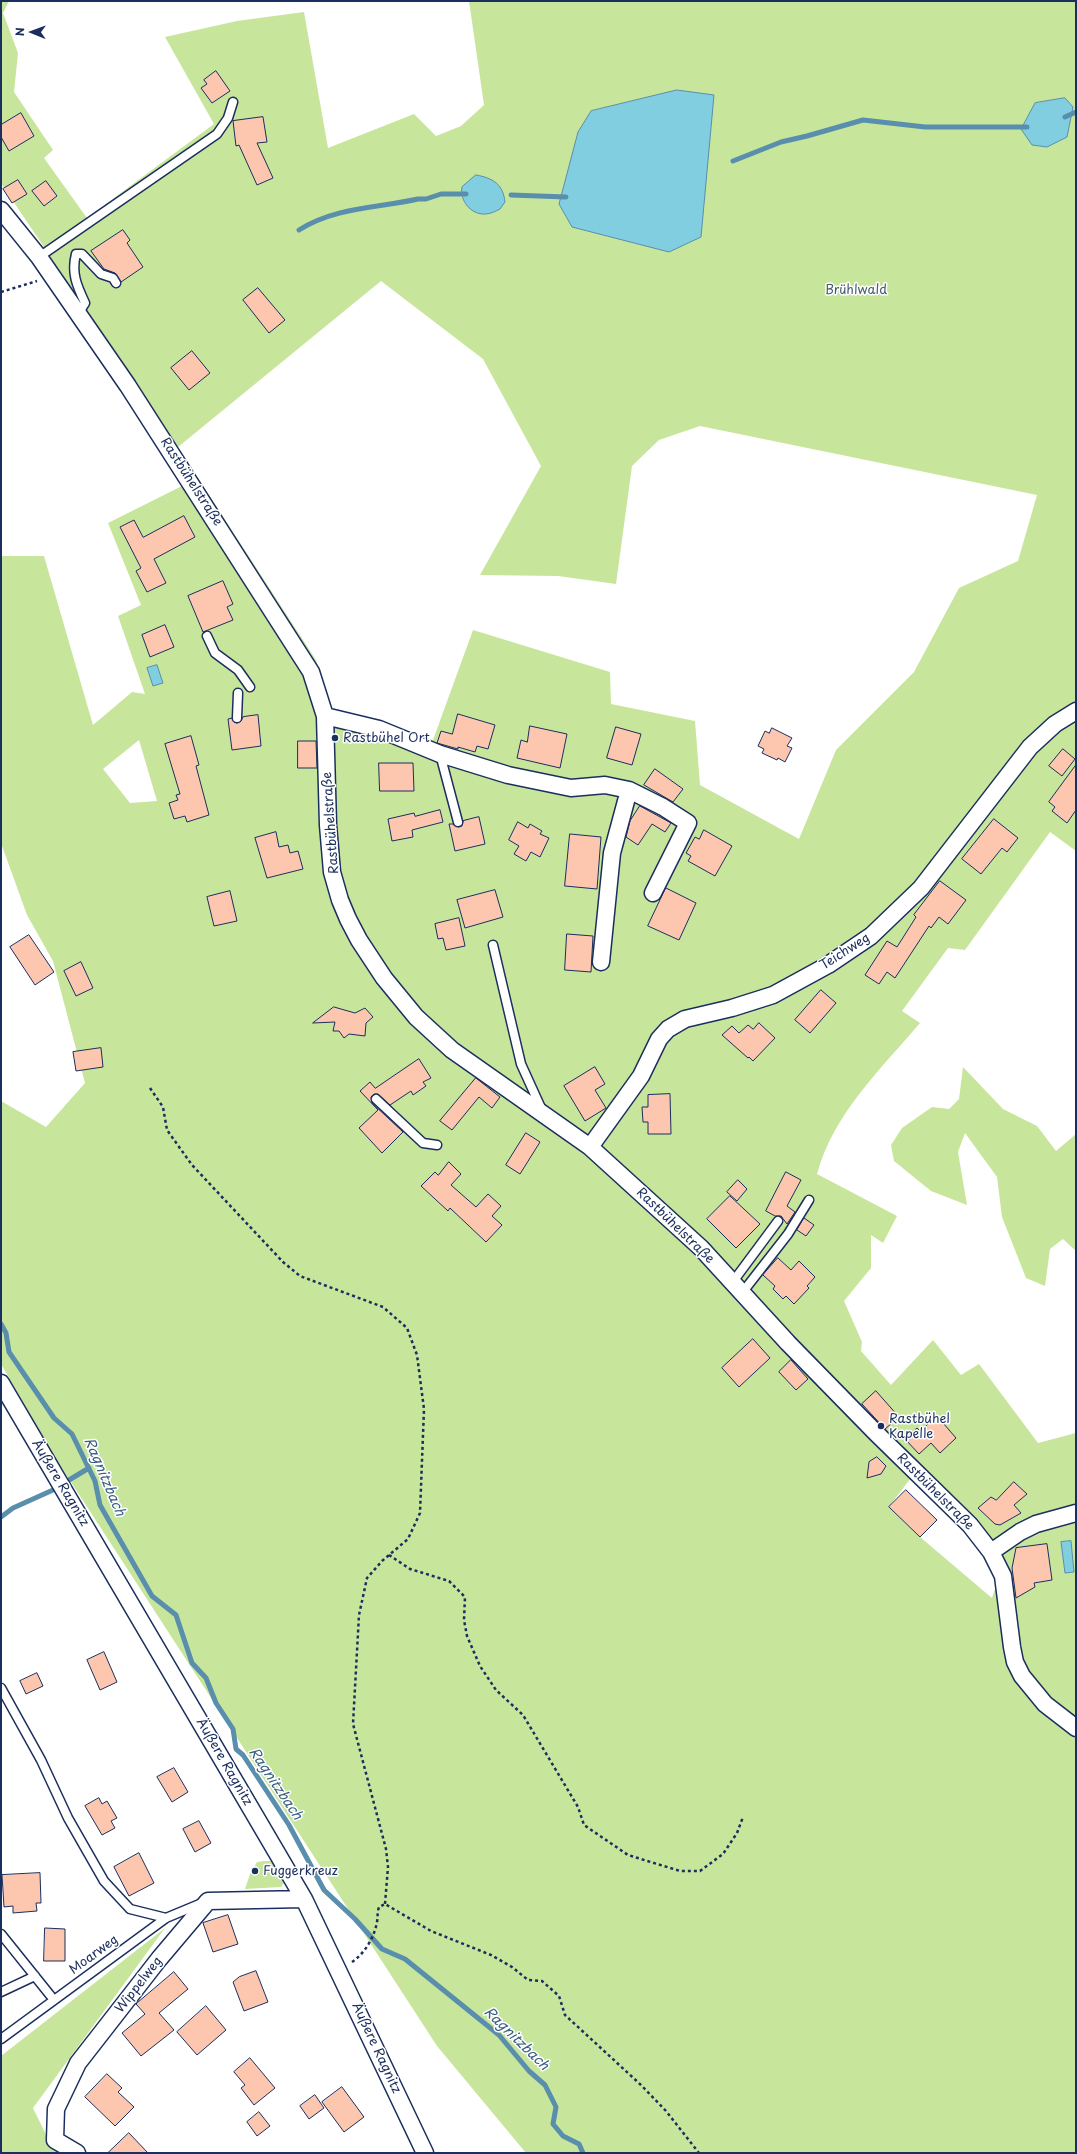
<!DOCTYPE html>
<html>
<head>
<meta charset="utf-8">
<style>
	body { margin:0 }
	#map { position:relative; width:1077px; height:2154px; overflow:hidden; background:#fff; font-family:"Playpen Sans",sans-serif }
	canvas { display:block }
	.frame { position:absolute; inset:0; border:2px solid #1b2f5e; pointer-events:none }
	.north { position:absolute; left:12px; top:12px; width:40px; height:40px; -webkit-text-stroke:3px #fff; paint-order:stroke; rotate:271deg; font-size:11px; font-weight:700; line-height:16px; text-align:center; color:#1b2f5e }
	.north::after { content:''; display:block; margin:auto; width:14px; height:18px; background:#1b2f5e; clip-path:polygon(50% 0,100% 100%,50% 72%,0 100%) }
</style>
</head>
<body>
<div id="map">
<canvas width="1077" height="2154"></canvas>
<div class="frame"></div>
<div class="north">N</div>
</div>
<script>
const c = document.querySelector('canvas').getContext('2d');
c.lineJoin = 'round';
function fill(path, color) { c.fillStyle = color; c.fill(path, 'evenodd'); }
function trace(path, color, width, dash) { c.strokeStyle = color; c.lineWidth = width; c.lineCap = dash ? 'butt' : 'round'; c.setLineDash(dash || []); c.stroke(path); }
function drawText(font, color, halo, rows, align = 'center') {
  c.font = font + ' "Playpen Sans",sans-serif'; c.lineWidth = 3; c.setLineDash([]); c.textBaseline = 'middle'; c.strokeStyle = halo; c.fillStyle = color; for (const [text, x, y, turn = 0] of rows) {
    c.save(); c.translate(x, y); c.rotate((+turn || 0) * Math.PI / 180); c.textAlign = isNaN(turn) ? turn : align; if (halo) c.strokeText(text, 0, 0); c.fillText(text, 0, 0); c.restore();
  }
}
fill(new Path2D(`
	M1 1H9L3 13 18 53 14 92 53 150 44 158 87 218 214 124 165 37 237 21 304 12 328 148 414 114 436 136 461 126 484 105 469 1H1076V851L1050 832 965 950 948 948 902 1011 920 1023C881 1069 833 1114 817 1174L897 1216 883 1243 871 1235V1268L844 1301 862 1342 861 1351 891 1385 933 1340 961 1375 979 1364 1038 1443 1076 1433V2153H526L437 2046 54 1456 1 1364V1101L46 1127 85 1083 53 961 27 915 1 843V556H44L93 725 132 692 145 694 118 616 141 605 108 523 198 478 316 660 332 709 433 740 473 630 610 672 611 704 695 721 700 785 799 839 836 750 914 672 959 588 1018 561 1037 495 700 426 659 440 632 466 616 584 558 576 480 575 541 466 483 359 381 281 178 447 1 183ZM461 194 500 209 492 213 465 203ZM139 740 157 801 130 803 103 769ZM591 1137 643 1184 582 1150ZM910 1479 958 1524 992 1564 997 1583 992 1598 920 1537 889 1507Z
	M963 1067 1003 1109 1037 1126 1056 1151 1076 1134V1251L1063 1239 1050 1249 1045 1286 1026 1278 1002 1217 997 1177 965 1133 958 1152 967 1205 931 1191 894 1161 891 1145 902 1128 932 1107 949 1109 959 1099Z
	M264 1861H271L284 1883 281 1887 245 1889 250 1874 257 1862Z
	M165 1928 33 2108 52 2147 61 2153H1V2056Z`), '#c8e59c');
const water = new Path2D(`
	M677 90 714 95 701 237 669 252 572 227 559 204 578 132 591 111Z
	M1065 98 1073 107 1067 137 1047 147 1032 145 1021 129 1035 103Z
	M476 175C493 178 503 184 505 202L500 209C496 211 491 214 485 214 471 215 459 200 462 187Z
	M157 665 163 683 153 686 147 668Z
	M1071 1541 1074 1572 1065 1573 1061 1542Z`);
fill(water, '#82cee1');
trace(water, '#598ead', 1);
trace(new Path2D(`
	M1065 117 1076 112
	M733 161 781 142 807 136 863 120 925 127H1027
	M511 195 566 197
	M299 230C335 207 378 208 418 199H426L441 194H466
	M1 1324 6 1333 9 1352 54 1418 72 1434 95 1481 100 1505 152 1596 176 1615 192 1663 206 1678 216 1703 233 1729 236 1749 243 1755 289 1825 324 1890 355 1919 382 1949 405 1959 499 2035 529 2071 545 2085 556 2107 553 2124 563 2136 579 2144 583 2153
	M69 1480 89 1468
	M1 1517 13 1508 53 1490`), '#598ead', 5);
const building = new Path2D(`
	M216 71 230 91 212 103 201 88 207 84 204 80Z
	M21 113 34 136 9 151 1 137V125Z
	M263 117 267 142 257 143 273 178 257 185 239 145 236 146 233 121Z
	M18 180 27 194 12 203 3 189Z
	M46 181 57 196 44 206 32 191Z
	M123 230 130 240 127 243 143 267 121 282 115 273 104 269 91 251Z
	M258 288 285 320 269 333 243 300Z
	M192 351 210 373 189 390 171 368Z
	M184 516 195 537 154 559 166 583 147 592 136 571 141 568 120 527 134 520 143 537Z
	M223 581 233 604 227 607 233 620 203 632 188 596Z
	M165 625 174 647 150 657 142 635Z
	M458 714 495 725 488 749 477 746 475 752 458 747V749L437 743 441 731 452 734Z
	M258 715 261 746 232 750 228 719 232 718 234 722 237 723 241 721 243 717Z
	M530 726 567 734 560 768 517 758 521 740 527 742Z
	M616 727 641 734 632 765 607 758Z
	M772 728 792 738 787 746 792 748 785 762 778 758 777 760 762 753 764 749 758 746 765 731 769 733Z
	M191 736 199 765 196 766 209 815 187 822 185 816 174 819 169 803 178 800 176 795 180 794 165 744Z
	M298 741H316L317 768H298Z
	M1063 749 1075 759 1062 776 1049 766Z
	M379 763H413L414 791H380Z
	M1076 765V810L1067 823 1052 811 1055 807 1049 802Z
	M655 769 683 789 673 802 644 785Z
	M640 806 671 823 665 832 652 824 638 845 626 837 630 821Z
	M440 810 443 822 412 830 413 837 392 841 388 819 414 813 415 816Z
	M479 817 485 844 455 851 449 824H453L459 827 462 826 463 821Z
	M994 819 1018 838 1007 852 1002 848 981 874 962 859Z
	M518 822 528 828 530 824 542 831 540 834 549 838 540 857 531 852 526 861 514 854 519 846 509 840Z
	M704 830 732 846 715 876 688 861 691 856 686 853 695 837 699 839Z
	M276 832 279 847 288 845 290 853 298 851 303 869 267 878 255 838Z
	M570 834 601 837 597 889 565 886Z
	M940 881 966 900 948 924 939 917 931 928 929 926 895 978 887 972 879 984 865 975 887 941 897 947 916 917 914 915Z
	M666 888 696 903 679 940 648 926Z
	M495 890 503 917 465 928 457 900Z
	M230 891 237 921 214 926 207 897Z
	M459 918 465 946 446 950 443 938 438 939 435 924Z
	M567 934 593 936 591 972 565 970Z
	M29 935 54 972 35 985 10 947Z
	M81 962 93 988 76 996 64 971Z
	M821 990 836 1003 810 1033 795 1020Z
	M334 1007 355 1013 365 1008 373 1017 366 1023 365 1036 349 1034 344 1038 339 1031H333L335 1022 313 1023Z
	M759 1023 775 1038 753 1061 749 1057 748 1058 722 1035 732 1026 739 1033 748 1025 753 1029Z
	M101 1048 103 1067 76 1071 73 1052Z
	M419 1059 431 1078 423 1082 426 1086 413 1095 411 1091 390 1105 378 1094H374L371 1097 372 1103 403 1132 382 1153 359 1128 378 1110 360 1091 370 1082 375 1088Z
	M595 1067 605 1084 595 1090 606 1108 585 1121 564 1086Z
	M476 1078 500 1097 492 1108 479 1097 452 1130 440 1121Z
	M670 1094 671 1134H648V1122H643L642 1107H648V1095Z
	M526 1133 540 1142 520 1174 506 1165Z
	M449 1162 461 1174 451 1185 476 1207 488 1194 501 1206 492 1216 502 1225 486 1242 450 1208 448 1211 421 1186 435 1172 438 1175Z
	M786 1172 801 1180 787 1206 795 1212 787 1224 781 1216H775L766 1211Z
	M738 1180 747 1189 737 1201 727 1192Z
	M730 1196 760 1224 736 1248 707 1219Z
	M804 1218 814 1225 806 1236 797 1230Z
	M778 1258 791 1270 799 1261 815 1277 807 1286 809 1288 794 1304 786 1296 783 1299 773 1289 775 1286 763 1275Z
	M753 1339 770 1358 739 1387 722 1368Z
	M791 1360 808 1379 796 1390 779 1372Z
	M876 1391 899 1417 885 1429 862 1404Z
	M937 1416 956 1438 940 1453 931 1443 919 1454 905 1439 917 1428 920 1431Z
	M877 1457 886 1466 881 1474 867 1478 869 1462Z
	M1014 1482 1027 1494 1014 1505 1021 1513 1000 1525 995 1524 978 1508 991 1497 996 1500Z
	M906 1490 937 1520 920 1537 889 1507Z
	M1047 1544 1052 1580 1034 1583 1035 1587 1016 1598 1012 1568 1016 1548Z
	M104 1652 117 1682 100 1690 87 1660Z
	M37 1673 43 1686 26 1694 20 1681Z
	M174 1768 188 1792 172 1802 157 1777Z
	M99 1798 102 1804 107 1801 117 1818 111 1821 115 1828 102 1835 85 1806Z
	M199 1821 211 1843 195 1852 183 1829Z
	M139 1853 154 1883 129 1896 114 1867Z
	M40 1873 41 1903H36L37 1911 13 1913V1906L4 1907 2 1875Z
	M228 1915 238 1944 213 1952 203 1923Z
	M45 1928 65 1929V1961H44Z
	M256 1971 268 2002 244 2011 233 1982 239 1977Z
	M174 1972 188 1989 159 2013 174 2030 141 2056 122 2033 145 2014 136 2004 137 2003Z
	M206 2006 226 2030 197 2055 177 2032Z
	M250 2058 275 2088 254 2105 241 2088 245 2085 234 2072Z
	M107 2074 122 2088 118 2092 134 2107 115 2126 85 2097Z
	M342 2087 364 2117 344 2132 322 2102Z
	M315 2095 324 2108 309 2119 300 2106Z
	M259 2112 270 2126 257 2136 247 2122Z
	M129 2133 148 2153H108Z`);
fill(building, '#fdc7af');
trace(building, '#1b2f5e', 1);
const service = new Path2D(`
	M39 257 217 134 228 118 233 102
	M78 314 85 303C77 286 71 273 76 254H82L101 274 113 278 116 283
	M207 636 215 653 238 670 250 687
	M237 718 238 693
	M440 754 458 822
	M493 945 521 1064 541 1108
	M376 1099 423 1143 437 1145
	M732 1283 778 1221
	M742 1293 788 1234 809 1200
	M1 1688 41 1760 68 1818 104 1881 130 1909 166 1918
	M1 1934 54 2000
	M1 1992 35 1976
	M1 2039 166 1918 202 1903`);
const minor = new Path2D(`
	M1 210 39 257 128 386 311 672 325 716 328 825 332 872 340 900 348 919 359 940 384 978 416 1017 452 1050 590 1147 701 1248 788 1343 876 1433 970 1525 991 1552 1003 1576 1012 1647 1015 1662 1022 1676 1045 1704 1076 1728
	M325 716 379 729 440 754 508 775 571 788 605 785 629 790 612 853 601 962
	M629 790 663 807 688 823 653 893
	M590 1147 641 1076 659 1039 668 1029 685 1019 732 1008 773 995 828 965 871 936 921 888 1030 747 1055 724 1076 711
	M1 1383 304 1899 425 2153
	M991 1552 1020 1532 1036 1524 1076 1513
	M77 2153 55 2140 56 2109 78 2063 159 1959 208 1901 304 1899`);
trace(service, '#1b2f5e', 11);
trace(minor, '#1b2f5e', 19);
trace(new Path2D(`
	M1 292 37 281
	M150 1088 163 1107 167 1130 192 1165 283 1262 300 1276 383 1307 407 1328 417 1355 424 1409 420 1513 408 1539 382 1561 367 1578 359 1615 353 1724 386 1849 388 1867 385 1904
	M389 1555 410 1569 449 1581 465 1597 464 1620 467 1636 480 1666 496 1690 523 1715 578 1807 584 1825 628 1855 680 1871H700L723 1854 737 1833 743 1817
	M352 1962C365 1953 374 1938 377 1922 378 1917 377 1913 379 1907L385 1904 431 1931 491 1955 512 1967 528 1980 542 1981 559 1996 565 2015 641 2085 666 2111 699 2153`), '#1b2f5e', 2.5, [3, 3]);
trace(service, '#fff', 8);
trace(minor, '#fff', 16);
for (const [x, y, r, color] of [
	[335,738,4,"#1b2f5e"],
	[881,1426,4,"#1b2f5e"],
	[255,1871,4,"#1b2f5e"]
]) { const dot = new Path2D(); dot.arc(x, y, r, 0, 2 * Math.PI); c.fillStyle = color; c.fill(dot); trace(dot, '#fff', 1.5); }
drawText('13px', '#465c6e', '#fff', [
	["Brühlwald",856,290]
]);
drawText('13px', '#1b2f5e', '#fff', [
	["Rastbühelstraße",191,482,57],
	["Rastbühelstraße",331,823,-94],
	["Teichweg",845,952,-33],
	["Rastbühelstraße",675,1226,44],
	["Äußere Ragnitz",60,1483,59],
	["Rastbühelstraße",935,1492,45],
	["Äußere Ragnitz",224,1762,60],
	["Moarweg",94,1955,-36],
	["Wippelweg",139,1985,-52],
	["Äußere Ragnitz",376,2048,65]
]);
drawText('13px', '#1b2f5e', '#fff', [
	["Rastbühel Ort",343,738],
	["Rastbühel",889,1419],
	["Kapelle",889,1434],
	["Fuggerkreuz",263,1871]
], 'left');
drawText('italic 14px', '#3a5f85', '#fff', [
	["Ragnitzbach",104,1477,67],
	["Ragnitzbach",275,1784,56],
	["Ragnitzbach",516,2039,44]
]);
</script>
</body>
</html>
